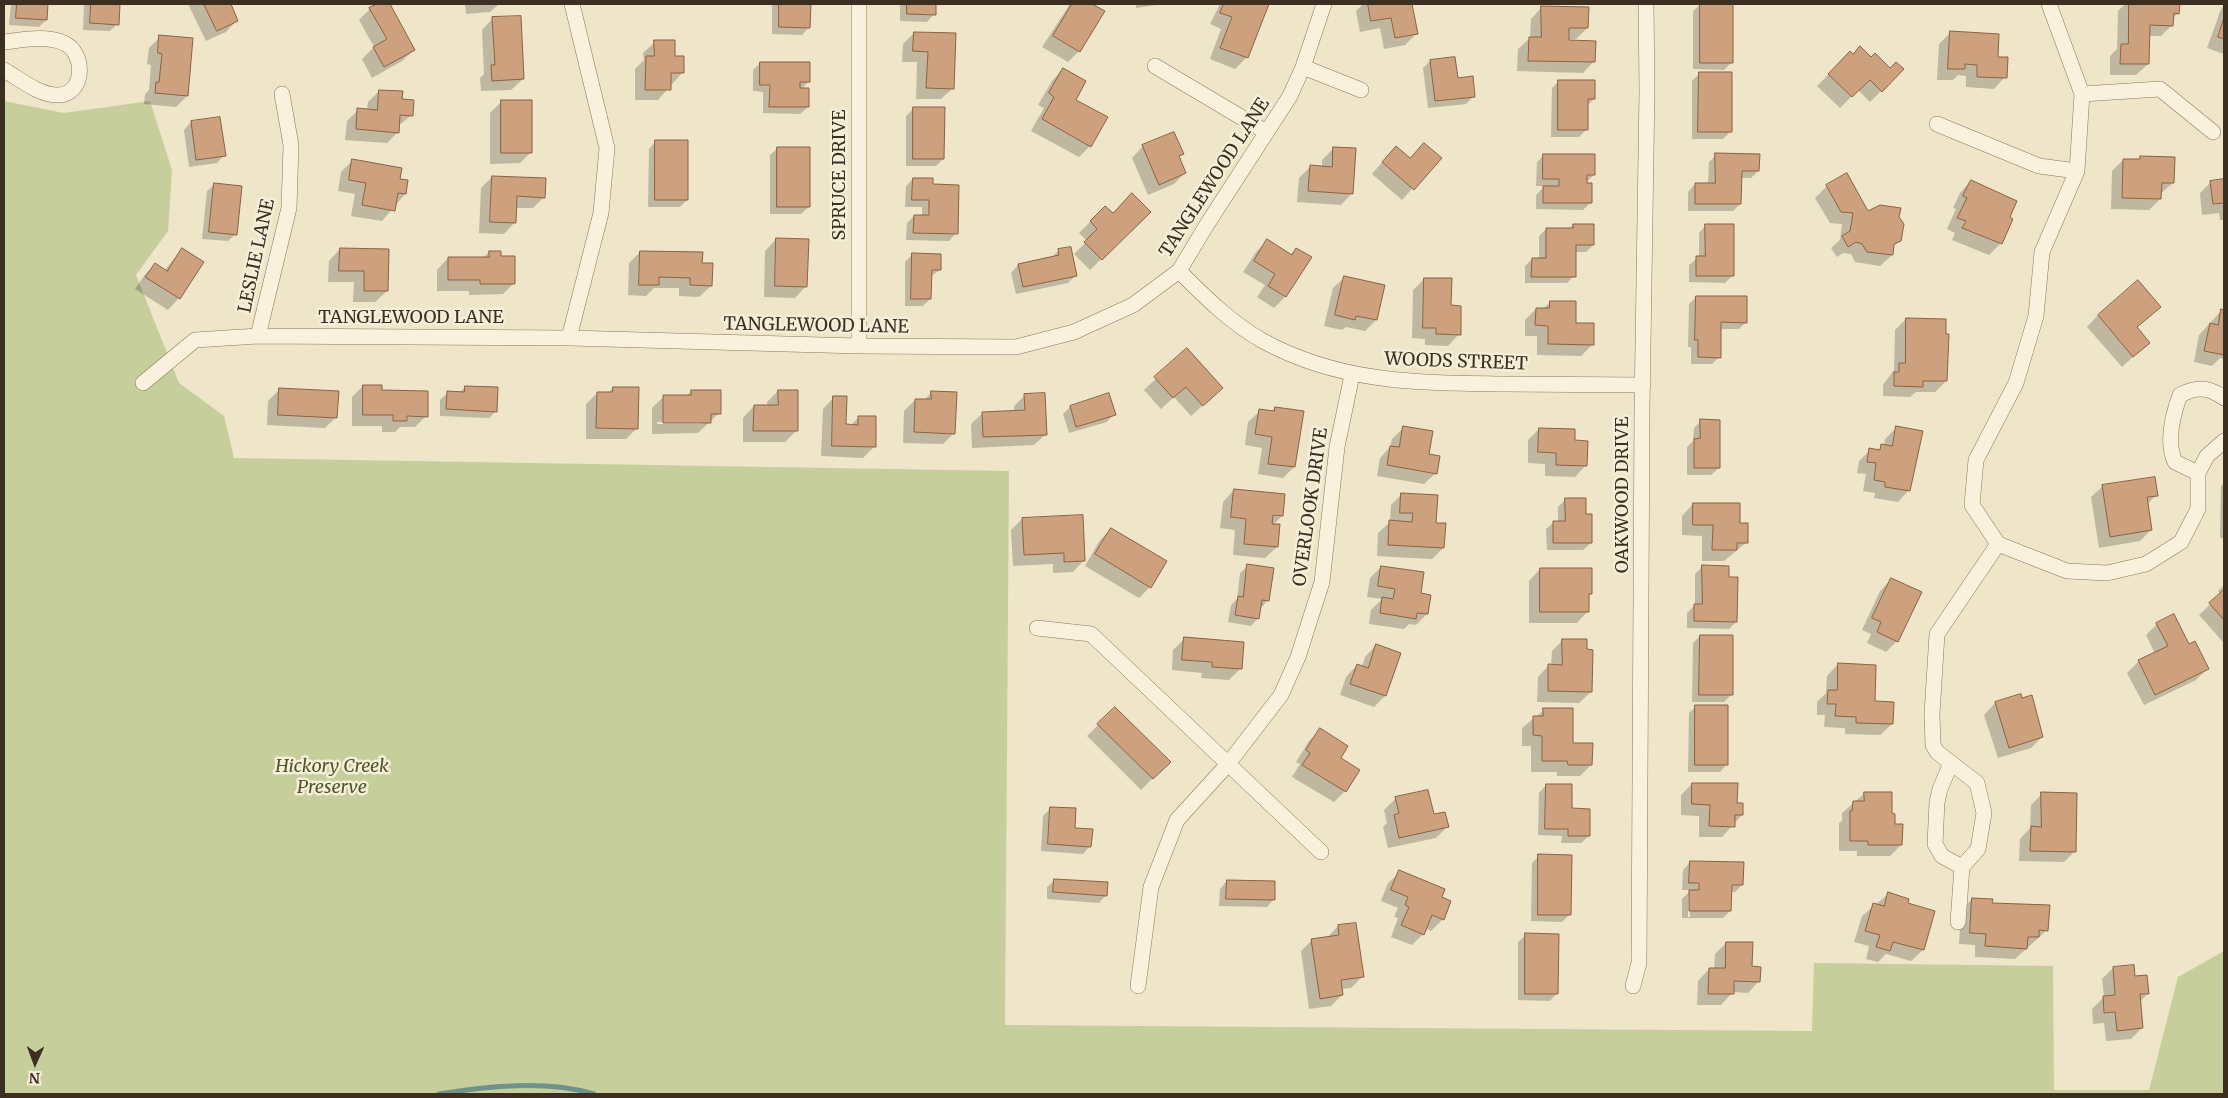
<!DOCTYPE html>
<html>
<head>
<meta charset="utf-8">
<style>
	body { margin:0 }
	#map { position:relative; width:2228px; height:1098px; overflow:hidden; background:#efe5c8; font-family:Merriweather,serif }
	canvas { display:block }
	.frame { position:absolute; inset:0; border:5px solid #3c2e20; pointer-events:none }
	.north { position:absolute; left:10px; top:1038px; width:50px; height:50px; -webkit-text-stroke:4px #f6eed8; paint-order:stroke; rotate:182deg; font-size:14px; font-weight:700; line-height:20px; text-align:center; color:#3c2e20 }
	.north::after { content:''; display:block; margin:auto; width:18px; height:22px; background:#3c2e20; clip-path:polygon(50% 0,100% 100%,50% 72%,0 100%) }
</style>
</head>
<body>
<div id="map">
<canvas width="2228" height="1098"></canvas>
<div class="frame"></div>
<div class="north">N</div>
</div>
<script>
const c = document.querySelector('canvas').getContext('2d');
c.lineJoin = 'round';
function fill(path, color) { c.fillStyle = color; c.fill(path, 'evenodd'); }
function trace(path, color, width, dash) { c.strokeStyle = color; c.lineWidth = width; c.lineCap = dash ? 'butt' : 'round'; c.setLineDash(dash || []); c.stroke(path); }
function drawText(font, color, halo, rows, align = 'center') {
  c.font = font + ' Merriweather,serif'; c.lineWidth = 5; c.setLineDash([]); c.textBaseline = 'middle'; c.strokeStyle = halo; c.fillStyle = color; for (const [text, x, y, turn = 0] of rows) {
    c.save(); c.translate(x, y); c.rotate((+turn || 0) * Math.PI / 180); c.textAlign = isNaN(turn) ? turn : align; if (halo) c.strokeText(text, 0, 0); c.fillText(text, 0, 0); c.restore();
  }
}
fill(new Path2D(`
	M4 101 64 113 150 101 172 170 168 231 136 275 179 383 224 416 234 458 1009 471 1005 1025 1812 1031 1814 963 2053 966 2054 1090H2149L2178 977 2224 951V1094H4Z`), '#c6ce9b');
fill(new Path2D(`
	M11 4H47L46 20 39 27 9 25Z
	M84 4H118L117 24 110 31 83 30Z
	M188 4H230L237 20 226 32 206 41Z
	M379 4H388L414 50 402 61 372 78 362 59 374 47 359 20 370 9Z
	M465 4H499L490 12 466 14Z
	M772 4H808L809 27 802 35 772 34Z
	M900 4H935L934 14 927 22 900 21Z
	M1070 4H1089L1103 12 1079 51 1068 62 1042 47Z
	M1136 4H1162L1136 8Z
	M1220 4H1267L1246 58 1235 69 1210 59 1221 29 1210 24Z
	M1363 4H1411L1416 34 1405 45 1384 49 1380 28 1360 32 1356 11Z
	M1701 4H1732V62L1724 70 1693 69V11Z
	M2125 4H2178V13L2172 19V25L2161 36H2148V64L2136 75H2110V56L2117 49 2118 11Z
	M2224 5V54L2207 48 2221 9Z
	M1542 7 1587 28 1576 39H1568V41L1594 61 1583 73 1517 71 1518 49 1530 38 1531 19Z
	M493 18 523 79 511 90 481 91 480 78 484 74 482 30Z
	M914 33 954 35 953 88 941 99H916L917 62H902L903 44Z
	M1950 33 1997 58 2005 77 1994 89 1966 87V76L1958 75 1953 80H1937L1939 44Z
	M160 37 187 96 176 107 144 104 145 94 149 90 151 65 147 64 149 48Z
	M655 42 674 57 682 73 658 100H635V69L644 60 643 53Z
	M1850 53 1853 56 1871 58 1890 69H1903L1870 102 1858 90 1840 108 1817 86Z
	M1430 61 1456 79 1474 96 1466 104 1428 108 1423 68Z
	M760 63 808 82 801 90 808 107 800 114 763 113V92L753 91V70Z
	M1063 69 1090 146 1079 157 1031 131 1044 108 1038 105 1052 81Z
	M1700 73 1730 132 1723 139H1692V81Z
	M1559 81 1594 99 1587 106 1586 130 1579 137H1551L1552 88Z
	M379 91 401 100 412 115 398 126V132L387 143 345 140 347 121 358 110H367L368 102Z
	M501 102 531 152 520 163 490 164V113Z
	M914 108 943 159 936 166H906V116Z
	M191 122 224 155 217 163 189 167 184 130Z
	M656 141 687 200 680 207H648L649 149Z
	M1143 146 1182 154 1178 158 1185 173 1174 184 1148 195 1132 158Z
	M778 148 809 207 801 214H770V155Z
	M1334 148 1352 193 1341 205 1297 202 1299 178 1310 167H1322V160Z
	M1544 155 1594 175 1584 184 1590 203 1583 210 1536 209V195L1545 186H1536L1537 162Z
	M1716 155 1758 171 1751 178H1740V204L1733 211H1688V192L1695 184 1708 185 1709 162Z
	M2141 157 2173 183 2160 194V199L2149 210 2111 209 2112 171 2123 160H2138Z
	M1440 158 1402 200 1372 174 1385 159Z
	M352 161 407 181 405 194 382 221 351 216 355 194 338 191 341 172Z
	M1846 175 1868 212 1898 218 1900 240 1893 247 1892 255 1880 266 1855 262 1851 254 1843 253 1837 257 1831 248 1840 240 1842 224 1830 223 1815 198 1827 186Z
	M492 177 544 197 533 208H516L515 222 504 234 479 233 481 188Z
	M913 179 932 186 956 233 949 241 906 240 907 223 914 216H922V207H905L906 186Z
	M1971 181 2012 219 2000 244 1989 255 1952 240 1955 233 1947 229 1956 209 1953 208 1960 193Z
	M2224 181V220H2220L2219 213 2202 215 2200 193 2211 182Z
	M215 184 236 234 228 241 202 239 207 191Z
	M1105 207 1113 215 1149 212 1090 270 1074 254 1087 241 1079 233Z
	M1573 225 1593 245 1586 252H1574V276L1567 283H1525V266L1532 259H1539V236L1546 229H1569Z
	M1706 225 1733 275 1725 283 1689 282V265L1699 257V233Z
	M776 239 806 286 795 298 764 297 765 251Z
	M1267 241 1290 255 1296 249 1285 297 1274 308 1257 297 1265 285 1243 272 1256 252Z
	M182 249 202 262 179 298 168 310 135 289 144 276 155 265 164 271Z
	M340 249 387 291 375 302H353L354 282H328L329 261Z
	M1059 250 1076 275 1068 283 1016 294 1011 273 1018 265 1051 258Z
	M489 252 500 257 514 283 503 294 469 295V291H437V270L448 258H483Z
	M640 252 701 264 711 286 699 297 679 296V288H654L646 296 628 295 629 263Z
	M913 254 940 270 930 277V299L923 306H905V262Z
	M1345 277 1384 286 1376 320 1365 331 1346 327 1342 330 1324 326 1333 288Z
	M1424 279 1459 334 1448 346 1425 345V339L1412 338 1413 290Z
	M1696 297 1746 322 1739 329H1720L1719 357 1712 364H1691V347H1688L1689 304Z
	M1550 302 1593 344 1581 356 1537 355V336H1525V320L1536 309H1543Z
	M2159 307 2136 328 2148 343 2122 367 2087 327 2098 315Z
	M2221 311H2224V359L2220 358 2212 366 2194 362 2199 335Z
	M1906 319 1946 381 1935 392H1916L1910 397 1883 396V385L1894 370 1895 330Z
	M1187 350 1222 388 1191 416 1174 397 1161 409 1144 390Z
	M363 386 380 392 426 416 415 427H400L395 432H382V426H352V397Z
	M465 387 496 411 489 418 440 416V400L448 393H459Z
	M613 388 637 428 626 439H586V404L597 393H608Z
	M279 390 336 417 325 428 267 425 268 401Z
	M691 391 719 413 698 433 652 434V408L664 396 686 397ZM705 421 702 424H657V422Z
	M778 391 796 431 785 442H743V418L754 406H767V402Z
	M931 393 954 433 943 444 903 443 904 411 915 400H924Z
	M1025 395 1046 434 1034 445 972 448 971 424 983 413 1014 412V406Z
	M834 397 845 425 850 426 859 417 875 446 863 458 821 456 823 409Z
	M1070 407 1114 414 1107 422 1069 433 1063 414Z
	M1275 408 1294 467 1283 478 1258 474 1262 448 1245 445 1248 422 1260 411 1271 412Z
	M1701 421 1719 468 1711 475H1687V447L1693 441 1694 428Z
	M1403 428 1428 455 1436 473 1424 484 1377 476 1380 458 1390 447 1392 439Z
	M1896 428 1909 490 1898 502 1874 498 1875 493 1863 491 1866 474 1857 473 1859 461 1870 450 1876 451 1884 446 1885 439Z
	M1539 429 1574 441 1586 465 1575 477 1545 476V464L1528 463V440Z
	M2224 483V538H2220L2221 486Z
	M2103 486 2156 495 2147 505 2151 530 2140 541 2099 548 2091 497Z
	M1234 490 1282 516 1273 525 1277 547 1265 558 1233 555 1235 530 1220 528 1223 502Z
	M1402 494 1435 524 1443 548 1432 559 1377 556 1378 533 1390 522 1391 505Z
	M1566 499 1584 515 1591 543 1583 550H1547L1546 529 1554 522H1558V507Z
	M1693 504 1738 524 1747 542 1724 561H1702V536L1682 535V516Z
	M1022 519 1084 560 1073 572 1053 573V564L1013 566 1011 530Z
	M1111 529 1150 587 1139 598 1085 566 1100 540Z
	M1248 566 1268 600 1261 608 1258 618 1251 626 1228 622 1231 605 1237 599 1240 573Z
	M1703 566 1736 622 1729 629 1687 628V613L1695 605V574Z
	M1381 567 1419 595 1427 614 1416 625 1409 624 1404 629 1369 624 1371 610 1382 599 1367 597 1370 578Z
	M1540 569 1591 593 1588 596V611L1577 623H1529V581Z
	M1891 580 1897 641 1886 652 1867 643 1871 634 1862 630 1880 591Z
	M2224 585V643L2199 615 2221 594 2218 591Z
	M2157 624 2189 646 2207 669 2196 680 2144 705 2127 673 2139 661 2155 654 2146 635Z
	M1700 636 1731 695 1724 702H1692L1693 643Z
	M1185 638 1240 669 1229 680 1201 678 1202 673 1172 670 1173 650Z
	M1563 640 1586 651 1591 692 1579 703 1537 702 1538 677 1549 665 1551 666 1552 651Z
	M1376 645 1399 653 1385 696 1374 707 1340 695 1346 677 1357 665 1362 667 1365 657Z
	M1838 664 1892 724 1880 735 1845 734V728L1824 727 1825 715H1817V702L1826 693 1827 676Z
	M1995 703 2042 737 2031 748 1998 758 1984 715Z
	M1696 706 1727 764 1720 772H1688L1689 713Z
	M1115 708 1169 762 1141 790 1087 736Z
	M1544 710 1591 765 1580 776H1557V772H1531V746H1522V728Z
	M1320 730 1339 758 1345 791 1334 802 1292 777 1300 764 1296 762 1309 741Z
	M1692 784 1736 804 1742 815 1722 837H1699V816L1681 815V795Z
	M1546 785 1570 810 1589 836 1581 843H1561L1562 836 1538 835 1539 793Z
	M1865 793 1890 815 1901 845 1890 856H1857V851H1839V823L1842 821V813Z
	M2042 794 2075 851 2064 862 2019 861 2020 839 2030 828 2031 805Z
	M1396 798 1433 816 1447 827 1436 838 1388 848 1383 827 1387 823 1384 810Z
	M1051 808 1090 846 1083 854 1041 851 1043 816Z
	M1539 856 1570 914 1562 922 1531 921 1532 863Z
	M1690 862 1742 885 1735 892H1731L1730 911 1723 918H1682V899L1691 890H1682L1683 870ZM1688 897H1690V917H1688Z
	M1400 872 1440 898 1443 919 1431 931 1425 928 1423 934 1412 945 1391 937 1398 918 1394 917 1398 908 1381 901 1388 883Z
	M1055 880 1106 895 1099 903 1047 899V887Z
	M1227 881 1274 899 1267 907 1219 906 1220 889Z
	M1888 894 1907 904 1923 950 1911 961 1886 954 1878 962 1866 959 1869 946 1854 942 1862 916Z
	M1972 899 1991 904 2047 930 2015 959 1975 957V945L1959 944 1961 911Z
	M1338 926 1362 977 1351 988 1341 989 1342 995 1331 1006 1309 1009 1301 951 1312 940 1327 938Z
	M1526 935 1557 993 1550 1001 1518 1000V942Z
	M1726 943 1751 967 1759 981 1748 993 1733 992 1721 1005H1697L1698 981 1709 969H1714L1715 954Z
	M2113 968 2134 977 2148 993 2140 1002 2142 1028 2131 1039 2106 1041 2104 1023 2093 1024 2092 1009 2104 997 2102 979Z`), '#0003');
trace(new Path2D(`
	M439 1094C488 1086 546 1080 594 1094`), '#6f928a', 5);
const building = new Path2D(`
	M17 4H48L47 20 16 18Z
	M91 4H120L119 25 90 23Z
	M204 4H231L238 21 217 31Z
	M377 4H390L415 50 384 67 373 47 387 39 369 8Z
	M779 4H811L810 28 779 27Z
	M907 4H936V15L907 14Z
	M1072 4H1092L1105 11 1080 52 1053 36Z
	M1224 4H1269L1248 58 1220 48 1232 17 1220 13Z
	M1368 4H1412L1418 34 1395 38 1391 18 1371 21Z
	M1700 4H1733V63H1700Z
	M2129 4H2180L2179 14 2174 13 2173 26 2150 25 2149 64H2120L2121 44H2128Z
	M1541 6 1589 7 1588 28H1569V40L1596 41 1595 62 1528 61 1529 37H1541Z
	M521 16 524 79 492 81 491 65H495L492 17Z
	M2224 18V39L2218 37Z
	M1950 31 1999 34 1998 57H2008L2007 78 1977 77V65L1965 64V69H1948Z
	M914 32 956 33 954 89 926 88 928 52 913 51Z
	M159 35 193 38 188 96 155 93 156 82H159L162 54 158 53Z
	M654 40H675V56H684V73H671V90H645L646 56H654Z
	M1860 46 1871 57 1875 53 1890 68 1896 62 1904 69 1882 92 1870 80 1852 97 1828 74 1850 51 1853 54Z
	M1455 57 1458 78 1473 76 1475 97 1435 101 1430 60Z
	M760 62H810V82H800V88H809V107H769L770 85H760Z
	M1063 68 1086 81 1076 100 1108 117 1091 147 1042 119 1054 97 1049 93Z
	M1699 72H1732V132H1698Z
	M1558 80H1595V99H1588V130H1558Z
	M379 90 403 91 402 99 414 100 413 116 400 115 399 133 356 129 357 108 377 110Z
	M501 100H532V153H501Z
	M913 107H945L944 159H913Z
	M220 117 226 156 196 160 191 121Z
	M1174 132 1184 154 1179 156 1186 173 1159 185 1142 145Z
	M655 140H688V200H655Z
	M1424 143 1442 158 1414 190 1382 162 1396 146 1410 158Z
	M777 147H810V207H777Z
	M1333 147 1356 148 1353 194 1308 191 1310 165 1332 167Z
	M1715 153 1760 154 1759 171H1742L1741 204H1695V183H1715Z
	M1543 154H1595V175H1587V183H1592V203H1543V186H1559V179H1543Z
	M2140 156 2175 157 2174 183H2162L2161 199 2122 198 2123 159H2140Z
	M352 159 402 168 400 179 408 180 406 194 398 193 395 211 362 205 366 183 349 180Z
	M1847 173 1868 211 1880 205 1901 208 1899 217 1904 224 1901 241 1894 244 1893 255 1867 252 1862 244 1856 242 1848 247 1842 236 1850 231 1853 213 1841 212 1826 185Z
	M492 176 546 178 545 198 517 196 516 223 490 222Z
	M913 178H933V184L959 185 958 234 913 233 914 215H929V200H912Z
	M2224 179V203L2213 204 2210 181Z
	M1971 180 2017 201 2010 217 2013 219 2002 244 1962 228 1966 221 1957 218 1967 198 1963 196Z
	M214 183 242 186 237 235 209 232Z
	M1132 193 1151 212 1102 260 1084 242 1097 229 1090 221 1105 206 1113 213Z
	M1573 224H1594V245H1576V277H1531L1532 258H1546V228H1573Z
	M1705 224H1734V276H1696V256H1705Z
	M776 238 809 239 807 287 775 286Z
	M1267 239 1292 255 1296 248 1312 257 1286 297 1268 286 1275 274 1254 261Z
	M1071 247 1077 276 1023 287 1018 264 1059 255 1058 249Z
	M182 248 204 262 180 299 145 277 155 263 167 271Z
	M340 248 389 249 388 291H364V271H339Z
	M489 251H501V256H515V284H480V280H448V257H489Z
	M640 251 703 252 702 263H713L712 286 690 285V278L659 277V285H639Z
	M912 253 941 254V270H932L931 299H911Z
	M1344 276 1385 285 1377 320 1356 316 1355 320 1335 315Z
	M1424 278H1452L1451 305 1461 306V335L1436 334V328H1423Z
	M2138 280 2161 307 2137 327 2150 343 2133 357 2098 315Z
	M1696 296H1747V323L1721 322V358L1698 357V340H1695Z
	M1550 301H1576V323H1594V345L1548 344V326L1535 325 1536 308H1549Z
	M2221 309 2224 310V355L2204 351 2210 323 2218 325Z
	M1906 318 1946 319V334H1949L1947 381H1923V387L1894 386V372H1899V363H1905Z
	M1187 348 1223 388 1203 406 1186 387 1173 398 1154 377Z
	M363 385H382V390L428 391V417L407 416V421H393V415H363Z
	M465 386 498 387 497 412 446 409 447 391 464 392Z
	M613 387H639L638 429 596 428 597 392H612Z
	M279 388 339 391 337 418 278 415Z
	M691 390H721V414H711V423H663V395H691Z
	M778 390H798V431H753L754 405H778Z
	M931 391 957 392 955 434 914 432 915 399H931Z
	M1045 393 1047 435 983 437 982 412 1025 410 1024 394Z
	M1109 393 1116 415 1076 427 1070 406Z
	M833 396H847L846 424 858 425V416H876V447L832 446Z
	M1275 407 1304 411 1295 467 1268 464 1272 437 1255 434 1259 409 1274 411Z
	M1700 419 1720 420V468H1694V439L1700 438Z
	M1403 426 1433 431 1429 454 1440 456 1437 474 1387 465 1390 446 1399 447Z
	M1896 426 1923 431 1910 491 1885 487V482L1874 480 1876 463 1867 462 1869 448 1880 450 1881 444 1892 446Z
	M1539 428 1575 429V440L1588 441 1587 466 1556 465V453L1538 452Z
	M2155 477 2158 496 2147 497 2152 530 2110 537 2102 485Z
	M1234 489 1285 494 1283 516 1273 515 1272 524H1280L1278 547 1244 544 1246 519 1231 517Z
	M1401 493 1438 495 1436 523H1446L1444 548 1388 545 1389 520 1412 522 1413 513H1400Z
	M1565 498H1586V514H1592V543H1553V521H1565Z
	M1693 503H1740V523H1748V543H1737V550H1712L1713 525H1693Z
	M1083 515 1085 561 1064 562V553L1024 555 1022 518Z
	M1111 528 1167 561 1151 588 1095 554Z
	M1247 564 1274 568 1269 601 1262 600 1259 619 1235 615 1238 596 1243 597Z
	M1702 565 1729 566V577H1738L1737 622 1694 621V604H1702Z
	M1381 566 1424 572 1421 593 1431 595 1428 614 1417 613 1416 619 1380 613 1382 597 1393 599 1395 589 1378 586Z
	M1540 568H1592V594H1589V612H1540Z
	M1891 578 1922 592 1898 642 1877 632 1881 622 1872 618Z
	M2224 590V620L2209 603Z
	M2174 614 2189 644 2195 641 2209 669 2155 695 2138 660 2168 646 2156 623Z
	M1700 635H1733V695H1699Z
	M1184 637 1244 642 1242 669 1212 667V662L1182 660Z
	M1562 639H1587V649L1593 650 1592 692 1548 691V664L1562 665Z
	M1376 644 1401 653 1386 696 1350 684 1357 664 1368 668Z
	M1838 663 1876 665 1875 701 1894 702 1893 724 1856 723V717L1835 716 1836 704H1827L1828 690H1837Z
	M2021 694 2022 698 2032 695 2043 737 2009 748 1995 702Z
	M1695 705H1728V765H1695Z
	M1115 707 1171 762 1153 779 1097 724Z
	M1543 708H1573V743H1593L1592 765H1568L1567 761H1542V736L1533 735V716H1543Z
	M1320 728 1348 746 1341 758 1360 770 1346 792 1302 765 1310 753 1306 750Z
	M1692 783H1738L1737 803H1743V815H1735V827L1709 826 1710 805 1692 804Z
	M1546 784H1572V808L1590 809V836H1568V829H1545Z
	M1428 790 1434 814 1445 812 1449 827 1399 838 1394 815 1399 813 1395 797Z
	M1864 792H1892V813L1895 814V824H1903L1902 845H1868V841H1850V811H1852L1853 801H1864Z
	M2041 792 2077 793 2076 852 2030 851 2031 826 2041 827Z
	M1050 807 1076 808 1075 828 1093 829 1091 847 1048 844Z
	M1538 854 1572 855 1571 915H1538Z
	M1690 861 1744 862 1743 885H1732L1731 911H1689V890H1699V883H1689Z
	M1399 870 1445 889 1442 897 1451 901 1444 920 1432 915 1424 935 1401 925 1409 907 1405 905 1408 897 1391 890Z
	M1054 879 1108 882 1107 896 1053 892Z
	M1227 880 1275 881V900L1226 899Z
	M1888 892 1909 899 1908 903 1935 911 1924 950 1893 942 1890 951 1876 947 1880 935 1865 931 1873 903 1884 906Z
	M1972 898 1993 899 1992 903 2050 905 2048 931 2039 930V937H2028L2027 949 1985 946 1986 934 1970 933Z
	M1356 923 1364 977 1341 980 1343 995 1320 999 1311 939 1339 935 1338 925Z
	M1525 933 1559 934 1558 994H1525Z
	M1726 942H1753L1752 966 1761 967 1760 982 1734 981V994H1708L1709 968H1725Z
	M2134 965 2135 976 2147 975 2149 994H2140L2143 1028 2117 1031 2115 1012 2104 1013 2103 996 2115 995 2113 967Z`);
fill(building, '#cda17e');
trace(building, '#8b6142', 1);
const street = new Path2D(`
	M2049 4 2082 94 2077 171 2042 252 2036 316 2016 383 1976 460 1972 505 1998 544 2067 571 2107 573 2146 564 2181 542 2198 509V473L2207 456 2224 441
	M4 42C23 40 45 35 64 43 86 53 85 95 58 95 38 95 20 79 4 70
	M1155 66 1266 132
	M1303 67 1361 90
	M2082 94 2160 89 2213 132
	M1937 124 2039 166 2077 171
	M1179 271C1205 297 1231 323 1263 341 1340 383 1418 383 1503 384 1549 384 1596 385 1643 385
	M258 336 289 208 291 145 282 94
	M569 338 601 213 607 148 572 4
	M859 346V4
	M143 383 195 340 258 336 569 338 859 346 1016 347 1074 332 1133 305 1179 271 1206 226 1290 96 1303 67 1324 4
	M2198 473 2175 462C2166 442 2173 414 2180 395 2197 386 2209 387 2224 398
	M1037 628 1091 634 1321 852
	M1951 763 1940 789 1937 802 1935 844 1942 856 1962 867
	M1958 922 1962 867 1978 849 1984 813 1977 783 1937 752 1933 745 1932 714 1937 634 1998 544
	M1138 986 1151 887 1177 820 1228 764 1281 695 1298 657 1322 582 1337 447 1352 375
	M1633 986 1639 963 1642 409 1647 90 1646 4`);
trace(street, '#8c775d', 16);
trace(street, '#f9f1dc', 15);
drawText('18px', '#3c2e20', '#f6eed8', [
	["SPRUCE DRIVE",840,175,-90],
	["TANGLEWOOD LANE",1215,178,-57],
	["LESLIE LANE",257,256,-78],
	["TANGLEWOOD LANE",411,318],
	["TANGLEWOOD LANE",816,326,1],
	["WOODS STREET",1456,362,2],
	["OAKWOOD DRIVE",1623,495,-90],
	["OVERLOOK DRIVE",1311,507,-82]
]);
drawText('italic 18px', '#4a5827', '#f6eed8', [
	["Hickory Creek",332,767],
	["Preserve",332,788]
]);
</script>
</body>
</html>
